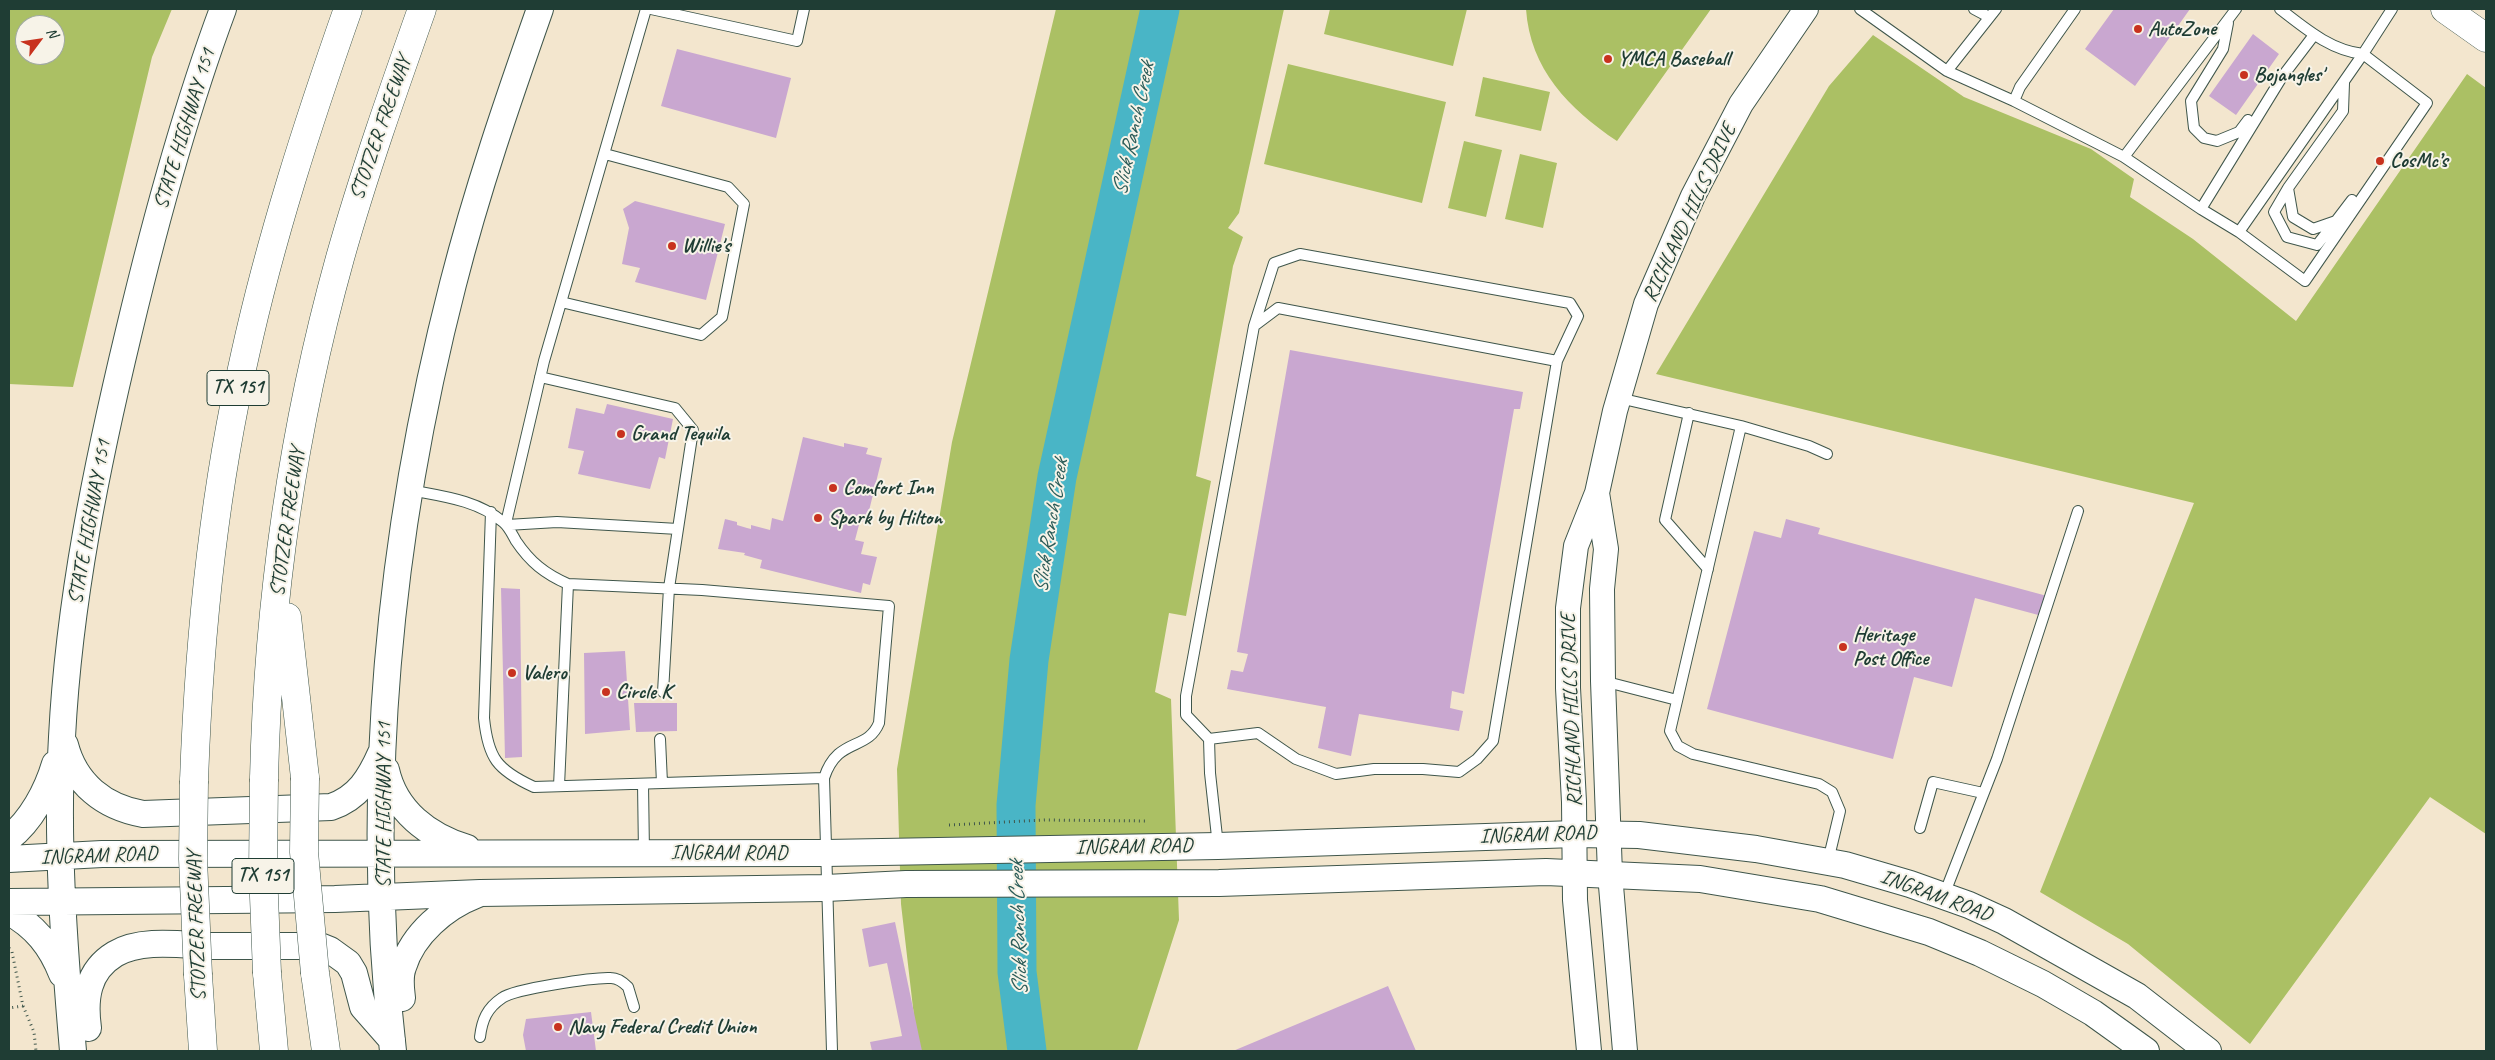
<!DOCTYPE html>
<html>
<head>
<meta charset="utf-8">
<style>
	body { margin:0 }
	#map { position:relative; width:2495px; height:1060px; overflow:hidden; background:#f3e6ce; font-family:Caveat,sans-serif }
	canvas { display:block }
	.frame { position:absolute; inset:0; border:10px solid #1f3d34; pointer-events:none }
	.north { position:absolute; left:15px; top:15px; width:50px; height:50px; box-sizing:border-box; background:#f7f3e8; border:1px solid #a1aaa0; border-radius:50%; rotate:59deg; font-size:14px; font-weight:700; line-height:20px; text-align:center; color:#1f3d34 }
	.north::after { content:''; display:block; margin:auto; width:18px; height:22px; background:#c8321e; clip-path:polygon(50% 0,100% 100%,50% 72%,0 100%) }
</style>
</head>
<body>
<div id="map">
<canvas width="2495" height="1060"></canvas>
<div class="frame"></div>
<div class="north">N</div>
</div>
<script>
const c = document.querySelector('canvas').getContext('2d');
c.lineJoin = 'round';
function fill(path, color) { c.fillStyle = color; c.fill(path, 'evenodd'); }
function trace(path, color, width, dash) { c.strokeStyle = color; c.lineWidth = width; c.lineCap = dash ? 'butt' : 'round'; c.setLineDash(dash || []); c.stroke(path); }
function drawText(font, color, halo, rows, align = 'center') {
  c.font = font + ' Caveat,sans-serif'; c.lineWidth = 4; c.setLineDash([]); c.textBaseline = 'middle'; c.strokeStyle = halo; c.fillStyle = color; for (const [text, x, y, turn = 0] of rows) {
    c.save(); c.translate(x, y); c.rotate((+turn || 0) * Math.PI / 180); c.textAlign = isNaN(turn) ? turn : align; if (halo) c.strokeText(text, 0, 0); c.fillText(text, 0, 0); c.restore();
  }
}
fill(new Path2D(`
	M9 9H172L152 57 73 387 9 384ZM25 25H55V55H25Z
	M1056 9H1284L1239 213 1228 228 1243 237 1233 266 1196 476 1211 481 1186 616 1169 613 1155 692 1171 699 1179 920 1137 1051H918L901 904 897 769 952 442Z
	M1330 9H1467L1453 66 1324 34Z
	M1526 9H1711L1617 141C1569 109 1530 69 1526 9Z
	M1873 35 1964 97 2091 149 2134 179 2130 197 2193 239 2296 321 2467 74 2486 88V834L2430 797 2250 1044 2128 944 2040 892 2194 503 1656 374 1829 86Z
	M1288 64 1446 102 1422 203 1264 164Z
	M1483 77 1550 92 1541 131 1475 116Z
	M1464 141 1502 150 1486 217 1448 208Z
	M1520 154 1557 163 1543 228 1505 219Z`), '#abc064');
trace(new Path2D(`
	M1027 1051 1017 972 1016 805 1029 660 1057 477 1160 9`), '#49b5c6', 39);
fill(new Path2D(`
	M2114 9H2190L2135 86 2085 49Z
	M2253 34 2279 54 2236 115 2209 96Z
	M677 49 791 78 776 138 661 106Z
	M635 201 725 224 706 300 635 282 640 268 622 264 629 228 623 209Z
	M1290 350 1523 392 1520 409H1514L1464 694 1452 691 1450 708 1463 711 1459 731 1359 714 1351 756 1318 748 1326 707 1227 689 1231 670 1243 672 1248 654 1237 652Z
	M607 404 673 419 665 459 659 457 650 489 578 474 584 451 568 448 576 408 604 414Z
	M803 437 844 447V443L868 448 866 454 882 458 866 523 860 521 855 540 864 542 861 554 877 557 870 585 863 583 861 593 760 568 762 560 744 555 745 553 718 549 725 519 737 522V525L747 528 751 529V525L770 530 772 518 783 521Z
	M1786 519 1820 528 1818 534 2047 596 2042 616 1975 598 1952 687 1914 677 1893 759 1707 709 1754 531 1781 538Z
	M501 588 520 589 522 757 505 758Z
	M625 651 630 730 585 734 584 653Z
	M634 703H677V731L636 732Z
	M895 922 922 1051H872L870 1042 902 1036 887 963 869 967 862 929Z
	M1388 986 1416 1051H1233Z
	M591 1012 596 1051H526L523 1035 526 1019Z`), '#c9a7d0');
const service = new Path2D(`
	M651 9 797 41 804 9
	M1860 9 1947 71 1996 9
	M1974 9 1989 17
	M2236 9 2124 157 2201 209 2282 77 2314 35
	M2280 9C2306 29 2330 50 2363 54L2392 9
	M2228 23 2223 49 2191 101 2194 128 2204 138 2217 141 2239 132 2248 120
	M2363 54 2427 103 2305 281 2239 232Z
	M1947 71 2014 101 2020 87 2075 9
	M2344 83 2343 111 2288 188 2293 217 2313 229 2336 221 2352 200
	M2014 101 2124 157
	M2288 188 2274 212 2287 237 2317 245 2335 222
	M2201 209 2239 232
	M561 302 701 335 722 317 744 204 728 187 605 154
	M540 377 675 408 693 430 669 588 663 692
	M1619 398 1741 426 1670 731 1678 746 1693 754 1819 784 1832 792 1840 811 1828 861
	M1689 413 1665 520 1708 569
	M1741 426 1809 446 1827 454
	M410 490C441 496 478 500 503 522 509 527 512 534 516 541 530 562 545 574 568 584L702 590 889 606 879 723C867 752 838 736 824 778L832 1051
	M491 512 484 718C488 758 497 770 534 787L824 778
	M506 523 544 361 646 9
	M507 525 557 522 678 529
	M1603 681 1677 700
	M660 739 662 783
	M1209 739 1258 733 1296 759 1336 774 1374 769H1423L1459 772 1477 759 1493 741 1557 361 1278 308 1254 326
	M643 784 644 853
	M559 786 568 584
	M1920 828 1933 782 1983 793
	M1218 846 1210 773 1209 739 1186 715V696L1254 326 1274 263 1300 254 1570 303 1578 316 1557 361
	M1944 895 1997 759 2078 511
	M480 1037C482 1020 487 1008 502 998 514 989 595 977 611 978 618 978 623 982 628 987L634 1007`);
const tertiary = new Path2D(`
	M1597 493 1606 549 1602 589 1603 681 1610 874 1625 1051
	M1589 1051 1575 900 1574 802 1568 688V608L1576 546 1597 493 1615 411 1646 304 1693 196 1741 104 1806 9`);
const secondary = new Path2D(`
	M65 745C75 784 104 807 143 814L331 807C358 798 370 778 381 753
	M386 770C395 811 428 836 467 848
	M9 838C31 821 47 791 55 764
	M9 859 102 854 826 853 1218 846 1575 834 1639 835 1756 849 1845 865 1910 884 1969 905 2004 921 2137 996 2208 1051
	M9 902 335 899 480 893 826 888 906 884 1219 883 1546 872 1700 879 1820 899 1929 932 1980 953 2043 984 2093 1013 2146 1051
	M9 912C35 926 51 946 62 974
	M402 998C401 988 399 977 403 967 413 934 445 907 476 895
	M88 1028C84 999 87 971 115 954 141 938 183 945 213 946 248 946 284 946 320 946L330 950 348 963 354 973 363 1007 392 1040
	M73 1051C64 946 56 842 62 737 69 600 97 464 129 331 155 222 184 114 223 9
	M393 1051C363 795 389 533 453 284 477 190 508 100 540 9`);
const primary = new Path2D(`
	M2445 9 2486 38`);
const motorway = new Path2D(`
	M287 617 305 778
	M264 779C268 604 293 427 340 258 364 173 393 91 422 9
	M194 781C199 638 213 495 245 355 271 237 308 123 348 9
	M267 973 274 1051
	M315 973 326 1051
	M198 975 203 1051`);
trace(service, '#3f564b', 12);
trace(tertiary, '#3f564b', 26);
trace(secondary, '#3f564b', 28);
trace(primary, '#3f564b', 29);
trace(motorway, '#3f564b', 29);
trace(new Path2D(`
	M949 825 1044 820 1148 821
	M9 948 12 952 23 1006 9 1008
	M23 1006 34 1032 36 1051`), '#3f564b', 3, [1, 4]);
trace(service, '#fff', 10);
trace(tertiary, '#fff', 24);
trace(secondary, '#fff', 26);
trace(primary, '#fff', 28);
trace(motorway, '#fff', 28);
const motorwayBridge = new Path2D(`
	M305 778 304 852 315 973
	M264 779 263 871 267 973
	M194 781 193 859 198 975`);
trace(motorwayBridge, '#3f564b', 29, []);
trace(motorwayBridge, '#fff', 28);
for (const [x, y, r, color] of [
	[2138,29,5,"#c8321e"],
	[1608,59,5,"#c8321e"],
	[2244,75,5,"#c8321e"],
	[2380,161,5,"#c8321e"],
	[672,246,5,"#c8321e"],
	[621,434,5,"#c8321e"],
	[833,488,5,"#c8321e"],
	[818,518,5,"#c8321e"],
	[1843,647,5,"#c8321e"],
	[512,673,5,"#c8321e"],
	[606,692,5,"#c8321e"],
	[558,1027,5,"#c8321e"]
]) { const dot = new Path2D(); dot.arc(x, y, r, 0, 2 * Math.PI); c.fillStyle = color; c.fill(dot); trace(dot, '#f7f3e8', 2); }
for (const [x, y, w] of [
	[238,388,62],
	[263,876,62]
]) { const box = new Path2D(); box.roundRect(x - w / 2, y - 17.5, w, 35, 4); c.fillStyle = '#f7f3e8'; c.fill(box); trace(box, '#1f3d34', 1); }
drawText('bold 20px', '#1f3d34', null, [
	["TX 151",238,388],
	["TX 151",263,876]
]);
drawText('bold 21px', '#1f3d34', '#f7f3e8', [
	["AutoZone",2148,29],
	["YMCA Baseball",1618,59],
	["Bojangles'",2254,75],
	["CosMc’s",2390,161],
	["Willie's",682,246],
	["Grand Tequila",631,434],
	["Comfort Inn",843,488],
	["Spark by Hilton",828,518],
	["Heritage",1853,635],
	["Post Office",1853,659],
	["Valero",522,673],
	["Circle K",616,692],
	["Navy Federal Credit Union",568,1027]
], 'left');
drawText('21px', '#1f3d34', '#f7f3e8', [
	["STOTZER FREEWAY",381,128,-71],
	["STATE HIGHWAY 151",185,129,-73],
	["RICHLAND HILLS DRIVE",1690,213,-65],
	["STATE HIGHWAY 151",90,522,-80],
	["STOTZER FREEWAY",288,522,-82],
	["RICHLAND HILLS DRIVE",1572,710,-92],
	["STATE HIGHWAY 151",384,805,-90],
	["INGRAM ROAD",1538,835,-2],
	["INGRAM ROAD",1134,847,-1],
	["INGRAM ROAD",729,853],
	["INGRAM ROAD",99,856,-2],
	["INGRAM ROAD",1936,896,20],
	["STOTZER FREEWAY",197,926,-92]
]);
drawText('italic 22px', '#2a5b58', '#f7f3e8', [
	["Slick Ranch Creek",1134,129,-78],
	["Slick Ranch Creek",1051,526,-81],
	["Slick Ranch Creek",1019,928,-92]
]);
</script>
</body>
</html>
